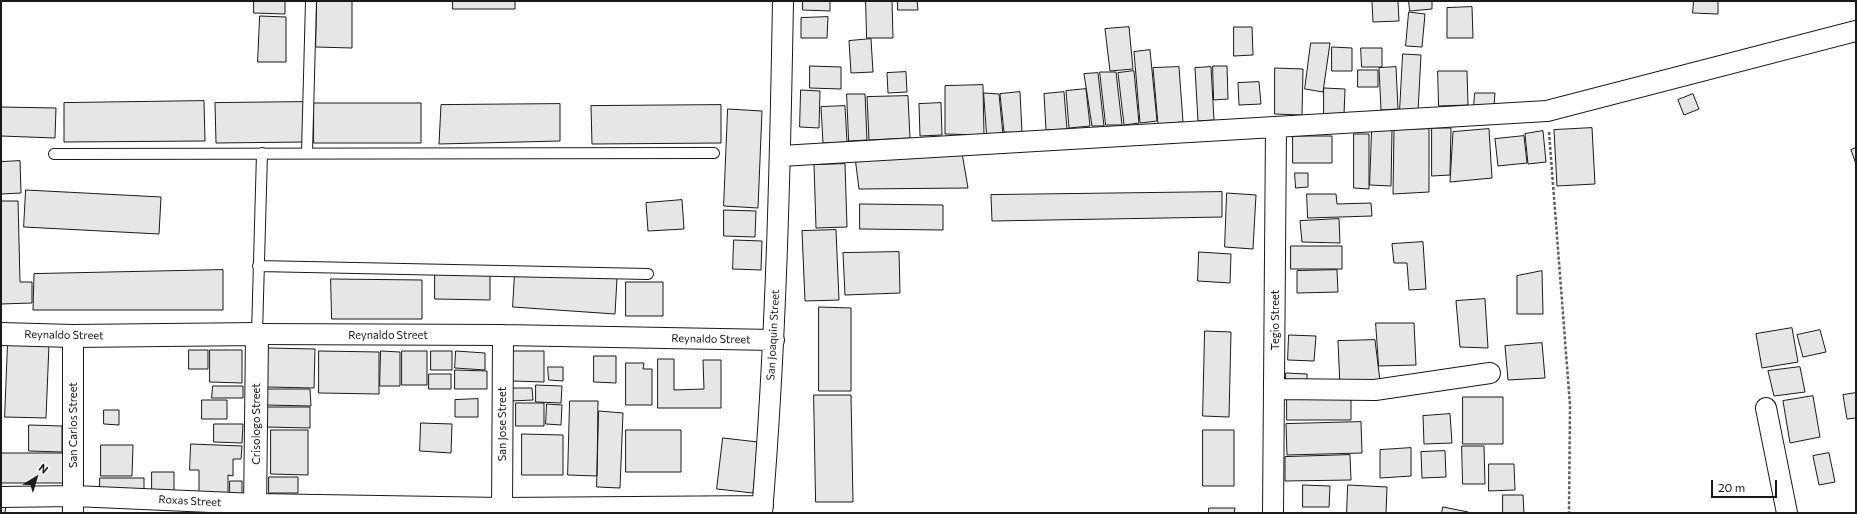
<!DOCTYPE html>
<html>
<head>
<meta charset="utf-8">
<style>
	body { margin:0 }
	#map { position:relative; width:1857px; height:514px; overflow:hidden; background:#fff; font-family:Commissioner,sans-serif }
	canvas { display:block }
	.frame { position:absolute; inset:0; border:2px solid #1a1a1a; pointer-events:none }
	.north { position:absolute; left:16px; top:458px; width:40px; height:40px; -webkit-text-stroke:3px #fff; paint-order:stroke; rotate:38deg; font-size:11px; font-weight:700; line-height:16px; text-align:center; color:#1a1a1a }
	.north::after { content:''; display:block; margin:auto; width:14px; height:18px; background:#1a1a1a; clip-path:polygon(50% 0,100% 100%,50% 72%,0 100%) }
	.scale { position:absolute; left:1711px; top:480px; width:66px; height:18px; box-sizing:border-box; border:2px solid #1a1a1a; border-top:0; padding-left:5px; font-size:12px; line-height:14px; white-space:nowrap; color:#1a1a1a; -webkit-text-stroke:3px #fff; paint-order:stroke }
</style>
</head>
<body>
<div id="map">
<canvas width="1857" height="514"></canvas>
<div class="frame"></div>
<div class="north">N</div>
<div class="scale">20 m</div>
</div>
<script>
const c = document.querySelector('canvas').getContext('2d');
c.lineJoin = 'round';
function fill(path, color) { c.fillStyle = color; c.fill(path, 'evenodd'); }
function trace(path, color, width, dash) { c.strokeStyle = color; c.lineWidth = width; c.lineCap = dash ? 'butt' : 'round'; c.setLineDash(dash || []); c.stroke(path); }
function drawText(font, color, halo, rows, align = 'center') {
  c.font = font + ' Commissioner,sans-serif'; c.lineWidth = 3; c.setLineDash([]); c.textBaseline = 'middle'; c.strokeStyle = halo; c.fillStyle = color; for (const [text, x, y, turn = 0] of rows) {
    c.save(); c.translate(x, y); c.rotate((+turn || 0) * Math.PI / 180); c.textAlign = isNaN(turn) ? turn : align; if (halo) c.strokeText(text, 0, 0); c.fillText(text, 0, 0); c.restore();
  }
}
const building = new Path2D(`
	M254 1H285V14L254 13Z
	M317 1H352V48L316 47Z
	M453 1H515V9H453Z
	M803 1H830V11L803 10Z
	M866 1H892L893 38H867Z
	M898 1H917L918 10H898Z
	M1398 1 1399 21 1373 22 1372 2Z
	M1409 1H1432V9L1410 11Z
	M1694 1H1718V14L1693 13Z
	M1472 7 1473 38H1447V8Z
	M1409 12 1425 14 1422 47 1406 46Z
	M260 16 286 17V62H258Z
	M828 17 827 38H801V18Z
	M1129 27 1133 69 1110 71 1105 29Z
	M1234 27H1252L1253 55 1234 56Z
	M871 39 873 72 851 73 849 41Z
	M1311 43H1330L1323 92 1305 89Z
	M1332 47 1352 48V71H1332Z
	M1361 48H1382V67H1362Z
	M1150 50 1157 121 1140 123 1134 52Z
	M1403 54 1421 55 1418 111 1400 110Z
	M810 66 841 67V89L810 88Z
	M1213 66H1227L1228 99 1214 100Z
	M1179 67 1183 122 1158 124 1153 68Z
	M1211 67 1214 120 1198 121 1195 68Z
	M1396 67 1398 109 1381 110 1379 68Z
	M1275 68 1303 69 1302 115 1275 114Z
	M1358 70H1378V87H1358Z
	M1134 71 1139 123 1124 125 1118 73Z
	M1438 71H1467L1468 105 1439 106Z
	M906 72 907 92 888 93 887 73Z
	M1100 72H1116L1122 125H1106Z
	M1098 73 1104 126H1092L1084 74Z
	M1259 82 1261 104 1239 105 1238 83Z
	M983 85 984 135 945 134V86Z
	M1324 88 1345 89 1344 115H1324Z
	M1086 89 1090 126 1069 128 1066 91Z
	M801 90 820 91 819 128 800 127Z
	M1020 92 1022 133 1004 132 1000 94Z
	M1064 92 1067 129 1046 130 1044 94Z
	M984 93 999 94 1003 135H987Z
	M1475 93H1495L1494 106H1474Z
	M847 94H865L867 140 849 141Z
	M1693 94 1699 109 1684 115 1678 100Z
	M908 96 910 138 869 140 867 97Z
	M204 101 205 141 64 142V103Z
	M304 102 305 142 216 143 215 103Z
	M314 103H421V143H314Z
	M941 103 942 135 920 136 919 104Z
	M560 104V141L439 144 441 105Z
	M721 105V143L592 144 591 106Z
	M845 106 847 142 823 143 821 107Z
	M1 107 56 108 55 138 1 136Z
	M728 109 762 111 758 208 724 206Z
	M1432 128H1451L1450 175 1432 176Z
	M1592 128 1595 184 1557 186 1554 130Z
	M1429 129V192L1393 194 1394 130Z
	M1489 129 1492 178 1450 182 1453 132Z
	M1372 130H1392L1391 186 1370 185Z
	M1543 131 1546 162 1528 164 1525 134Z
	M1354 134H1369V189L1354 188Z
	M1293 136H1332V163H1293Z
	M1524 136 1527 163 1498 166 1495 139Z
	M1856 148V164L1851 150Z
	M962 153 968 188 859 189 855 157Z
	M20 161 21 193 1 194V162Z
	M845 164 847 227 816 228 814 165Z
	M1295 173H1308V187L1296 188Z
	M26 190 161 197 159 234 24 227Z
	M1222 192V217L992 221 991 195Z
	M1227 193 1256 195 1253 249 1225 247Z
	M1307 194H1336L1337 204 1371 203 1372 216 1308 218Z
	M682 200 684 229 648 231 646 203Z
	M1 201H18L20 282H32V303L1 304Z
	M860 204 943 205V230L860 229Z
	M724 210 756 211 755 237 724 236Z
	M1339 219 1340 243 1302 242 1300 221Z
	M836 230 839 300 805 301 802 231Z
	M734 240 762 241 761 270 733 269Z
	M1423 242 1426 289 1409 290 1407 263H1394L1392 244Z
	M1291 246H1342V269H1291Z
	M899 252 900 293 845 295 843 253Z
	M1199 252 1231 254 1230 283 1198 281Z
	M223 270V310H33L34 274Z
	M1337 270 1338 292 1297 293V271Z
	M1542 271 1543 314H1517V276Z
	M435 272 490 273V300L435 299Z
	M515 272 617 278 615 314 513 307Z
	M331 279 422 280V319H332Z
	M626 282H663V316H626Z
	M1485 299 1488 348 1460 347 1456 301Z
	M819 307 851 308V391H819Z
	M1376 323H1414L1416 365 1379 366Z
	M1792 328 1798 362 1762 368 1756 334Z
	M1820 330 1826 352 1803 357 1797 335Z
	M1205 331 1231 332 1229 417 1203 416Z
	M1289 335 1316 336 1314 361 1288 360Z
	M1375 340 1380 381 1340 387 1338 341Z
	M8 342 49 344 46 418 5 417Z
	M1542 343 1545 378 1508 380 1505 346Z
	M268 348 315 349 314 388 267 387Z
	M189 350H208V369H189Z
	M210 350H242V383L210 382Z
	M319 351 379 352V394L319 393Z
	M381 351 400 352V386H380Z
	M402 351H427V385H402Z
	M431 351H452V370H431Z
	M456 351 485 353V370L455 368Z
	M512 351H544V382L512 381Z
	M594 356H616V383L594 382Z
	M658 359H674V390L704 389 703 360H721V408H658Z
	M626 363H644L643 369H652V405H626Z
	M548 367H563V381L549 380Z
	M1800 367 1805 392 1774 396 1768 371Z
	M455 370 487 371V389H455Z
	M1286 373 1307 374V386L1286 385Z
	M429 374H451V389H429Z
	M536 385 562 386 561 403 536 402Z
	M213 386H243V398H212Z
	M510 388H532L533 400 511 401Z
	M266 389H310L311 406 266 405Z
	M1856 393V418L1847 419 1843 395Z
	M814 395H851L853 502H816Z
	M1287 396H1351V420H1287Z
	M1813 396 1820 437 1790 443 1783 401Z
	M1463 397H1503V444H1463Z
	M478 399V417H455V400Z
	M202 400H227V419H202Z
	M570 401H598L597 476 568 475Z
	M516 403H544V426H516Z
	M547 404 562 405 561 425 546 424Z
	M267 407H310V428L267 427Z
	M104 410H119V425L104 424Z
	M599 411 623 413 620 488 597 487Z
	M1450 414 1452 443 1424 444 1423 416Z
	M1361 422 1362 453 1287 455 1286 424Z
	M421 423 452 424 451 453 420 451Z
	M214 424H243L242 443 214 442Z
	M29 425 62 426V452L29 451Z
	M271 430H308V475L271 474Z
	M626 430H681V472H626Z
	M1203 430H1234V486H1203Z
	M522 434 563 435V475H522Z
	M723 438 758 442 753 493 717 489Z
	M191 444 242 446 241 459H233V476L228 475V493L199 492V470H190Z
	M101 445H133L132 476H101Z
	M1462 446H1484L1485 484H1463Z
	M1411 448V476L1380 478V450Z
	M1445 451 1446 477 1422 478 1421 452Z
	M1 453H63V483H1Z
	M1829 453 1835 482 1819 485 1813 456Z
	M1350 455 1351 480 1285 481V457Z
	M1489 464H1514L1515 490 1489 491Z
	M152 472H174V493H152Z
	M269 477H298V493H269Z
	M100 478H144V494H100Z
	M230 481H242V495L230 494Z
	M1303 485 1330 486 1329 507H1303Z
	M1348 485 1387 487 1386 513H1347Z
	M1503 495H1523L1524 513H1503Z
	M1 504 6 505 5 513H1Z
	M1443 507 1468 512V513H1442Z
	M1209 508H1235L1234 513H1209Z`);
fill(building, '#e6e6e6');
trace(building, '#1a1a1a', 1);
const lane = new Path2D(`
	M307 152 311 1
	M54 154 714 153
	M258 266 648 274
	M257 334 262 153`);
const street = new Path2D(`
	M781 156 1547 111 1856 31
	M257 334 503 335 774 340
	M73 336V513
	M1275 389 1375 390 1490 373
	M1766 408 1787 513
	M1 497 74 496 256 504 502 508 763 506
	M502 513 503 335
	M762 513C776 343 780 172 783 1
	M1273 513 1276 127`);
const secondary = new Path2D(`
	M1 334 73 336 257 334 255 513`);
trace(lane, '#1a1a1a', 12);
trace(street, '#1a1a1a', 22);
trace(secondary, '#1a1a1a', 24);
trace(new Path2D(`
	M1549 132 1570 405 1569 513`), '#5f5f5f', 2.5, [3, 2]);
trace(lane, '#fff', 10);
trace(street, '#fff', 20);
trace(secondary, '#fff', 22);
drawText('11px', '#1a1a1a', '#fff', [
	["Tegio Street",1275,320,-90],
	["Reynaldo Street",64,335,1],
	["Reynaldo Street",388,335],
	["San Joaquin Street",773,335,-87],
	["Reynaldo Street",711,339,1],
	["Crisologo Street",256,424,-90],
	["San Jose Street",502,424,-90],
	["San Carlos Street",73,425,-90],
	["Roxas Street",190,501,3]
]);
</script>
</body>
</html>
